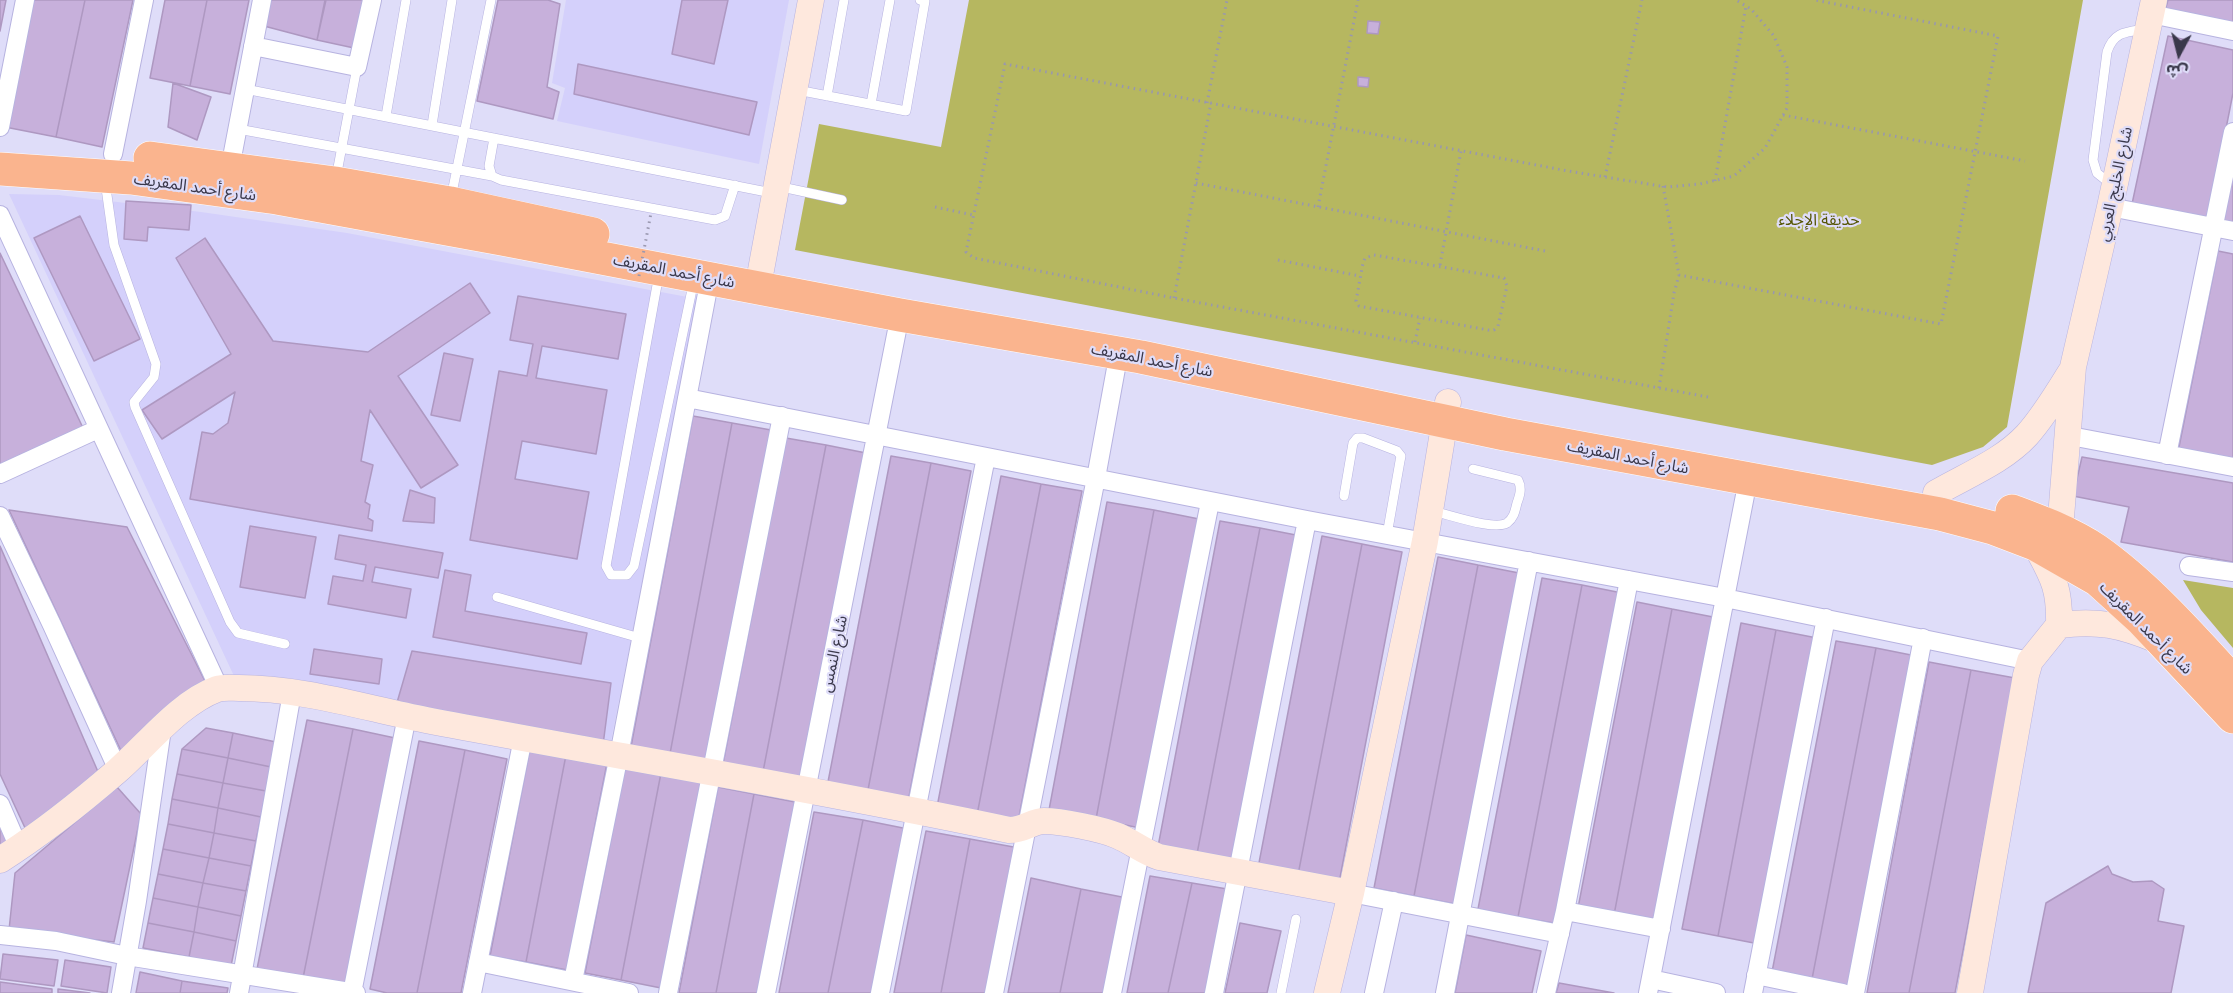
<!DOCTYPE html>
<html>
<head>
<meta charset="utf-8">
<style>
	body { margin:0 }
	#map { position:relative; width:2233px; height:993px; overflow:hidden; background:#dfddf9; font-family:"Golos Text","Noto Sans Arabic",sans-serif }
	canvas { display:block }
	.north { position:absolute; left:2149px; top:24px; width:60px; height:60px; -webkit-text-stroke:4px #dfddf9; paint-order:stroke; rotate:187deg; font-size:16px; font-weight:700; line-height:24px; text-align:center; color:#3a384b }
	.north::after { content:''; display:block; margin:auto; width:21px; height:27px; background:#3a384b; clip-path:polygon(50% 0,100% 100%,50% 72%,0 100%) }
</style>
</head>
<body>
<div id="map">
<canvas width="2233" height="993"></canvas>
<div class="north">ش</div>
</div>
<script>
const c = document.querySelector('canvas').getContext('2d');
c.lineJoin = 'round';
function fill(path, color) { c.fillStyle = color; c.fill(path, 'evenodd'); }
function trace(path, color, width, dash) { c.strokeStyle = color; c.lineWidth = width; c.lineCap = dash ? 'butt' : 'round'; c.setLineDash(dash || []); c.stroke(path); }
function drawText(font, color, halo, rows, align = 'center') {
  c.font = font + ' "Golos Text","Noto Sans Arabic",sans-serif'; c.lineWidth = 4.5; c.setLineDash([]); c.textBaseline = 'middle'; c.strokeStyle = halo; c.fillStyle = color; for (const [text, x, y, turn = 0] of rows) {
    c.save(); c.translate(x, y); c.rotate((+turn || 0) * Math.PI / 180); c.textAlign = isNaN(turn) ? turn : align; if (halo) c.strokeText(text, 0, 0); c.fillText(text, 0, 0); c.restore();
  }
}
fill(new Path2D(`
	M566 0H789L759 164 557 121 565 88 552 83Z
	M9 194 59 195 201 212 347 233 698 299 610 746 234 676Z`), '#d4d0fb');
fill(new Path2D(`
	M969 0H2083L2007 427 1983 447 1932 465 795 250 819 124 941 147Z
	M2183 580 2233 588V648L2201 610Z`), '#b6b760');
const building = new Path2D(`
	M0 0H6L0 31Z
	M31 0H85L56 137 5 127Z
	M85 0H133L102 147 56 137Z
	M165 0H207L190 86 150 78Z
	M207 0H249L230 94 190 86Z
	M270 0H325L317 40 264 26Z
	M326 0H366L354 48 317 40Z
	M498 0H548L560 4 547 87 559 92 553 119 477 101Z
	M682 0H728L714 64 672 54Z
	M2168 0H2233V29L2164 14Z
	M1368 21 1380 22 1378 34 1367 33Z
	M2168 36 2233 50V93L2208 220 2132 204Z
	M578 64 757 102 749 135 574 94Z
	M1358 77 1369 78 1368 87 1358 86Z
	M173 83 211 97 197 140 168 127Z
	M2233 173V227L2223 225Z
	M126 201 191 205 189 230 148 227 147 241 124 239Z
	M80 216 140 339 94 361 34 238Z
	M205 238 273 341 368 352 470 283 490 313 398 376 458 465 421 488 370 410 361 461 373 465 365 502 370 505 368 518 373 521 372 531 190 499 202 432 213 434 228 423 235 392 162 439 142 410 231 354 176 258Z
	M2218 251 2233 254V463L2178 452Z
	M0 253 84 430 0 468Z
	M518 296 626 314 618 359 542 346 536 378 607 390 596 454 522 441 515 479 589 492 577 559 470 540 499 371 527 376 533 344 510 340Z
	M444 353 473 359 460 421 431 415Z
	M693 416 732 423 669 759 630 752Z
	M732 423 771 430 709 766 669 759Z
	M786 438 826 445 762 777 722 769Z
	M826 445 866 453 803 784 762 777Z
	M891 456 931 463 867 795 827 787Z
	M2082 457 2233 483V562L2121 542 2129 507 2073 496Z
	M931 463 971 471 908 802 867 795Z
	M1001 476 1041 484 977 815 937 807Z
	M1041 484 1082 491 1018 822 977 815Z
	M410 490 435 498 434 523 403 521Z
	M1107 502 1154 510 1096 819 1049 810Z
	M9 510 127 527 207 685 122 753Z
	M1154 510 1199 519 1140 828 1096 819Z
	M1220 521 1260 528 1196 859 1157 852Z
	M250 526 316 537 305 598 240 587Z
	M1260 528 1301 536 1237 867 1196 859Z
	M339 535 443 553 438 578 375 567 372 582 411 589 406 618 328 604 333 576 363 581 366 565 335 559Z
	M1322 536 1362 544 1298 875 1258 868Z
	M1362 544 1402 552 1339 883 1298 875Z
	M0 546 99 774 26 830 0 774Z
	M1438 557 1478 565 1414 896 1374 888Z
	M1478 565 1519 573 1455 904 1414 896Z
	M445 570 471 575 465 611 587 633 581 664 433 637Z
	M1542 578 1582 585 1518 917 1478 909Z
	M1582 585 1622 593 1559 924 1518 917Z
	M1637 602 1672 609 1614 915 1578 908Z
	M1672 609 1713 617 1655 923 1614 915Z
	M1741 623 1776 630 1718 936 1682 929Z
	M1776 630 1817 638 1759 944 1718 936Z
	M1836 641 1876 648 1812 979 1772 972Z
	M1876 648 1916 656 1852 987 1812 979Z
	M314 649 382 659 379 684 310 674Z
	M412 651 611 683 603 745 396 706Z
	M1929 662 1971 670 1909 993H1867Z
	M1971 670 2015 678 1955 993H1909Z
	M307 720 353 729 303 978 257 969Z
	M206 728 233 733 228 758 182 749Z
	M353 729 395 738 346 986 303 978Z
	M233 733 276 742 271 767 228 758Z
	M419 741 465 750 417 993H387L370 989Z
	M530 748 566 755 526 962 490 956Z
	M182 749 228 758 223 783 177 774Z
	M465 750 507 759 461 993H417Z
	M566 755 607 763 567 970 526 962Z
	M228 758 271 767 266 791 223 783Z
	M625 766 661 773 621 980 585 973Z
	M661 773 701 781 661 988 621 980Z
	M177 774 223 783 218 808 172 799Z
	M223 783 266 791 261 817 218 808Z
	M117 787 141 814 114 942 9 930 15 873Z
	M718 787 754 794 716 993H679Z
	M754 794 795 802 758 993H716Z
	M172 799 218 808 214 833 168 824Z
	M218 808 261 817 256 841 214 833Z
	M814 812 863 820 828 993H779Z
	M863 820 908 829 876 993H828Z
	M168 824 214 833 209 858 163 849Z
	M0 826 14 852 0 858Z
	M926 831 970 839 941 993H894Z
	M214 833 256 841 251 866 209 858Z
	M970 839 1019 848 991 993H941Z
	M163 849 209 858 203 883 158 874Z
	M209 858 251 866 246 891 203 883Z
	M2108 866 2112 874 2133 882 2152 881 2164 889 2158 921 2184 926 2171 993H2028L2046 903Z
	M158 874 203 883 198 907 153 898Z
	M1150 876 1192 883 1168 993H1127Z
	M1031 878 1081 889 1060 993H1008Z
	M203 883 246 891 241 916 198 907Z
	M1192 883 1233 890 1212 993H1168Z
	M1081 889 1127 898 1107 993H1060Z
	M153 898 198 907 194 932 148 923Z
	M198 907 241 916 236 941 194 932Z
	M148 923 194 932 189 957 143 948Z
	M1240 923 1281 931 1267 993H1225Z
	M194 932 236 941 231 966 189 957Z
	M1466 935 1541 951 1532 993H1455Z
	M3 954 58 960 54 986 0 979Z
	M65 960 111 967 107 993 61 986Z
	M140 972 182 981 180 993H136Z
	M182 981 228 988 227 993H180Z
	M0 982 52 989V993H0Z
	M1559 983 1614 993H1556Z
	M58 989 90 993H58Z`);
fill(building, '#c7b0db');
trace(building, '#ae98c1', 1.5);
const lane = new Path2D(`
	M245 89 772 193
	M797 90 906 111 925 1 920 0
	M827 96 844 0
	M871 104 890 0
	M386 116 406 0
	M432 125 452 0
	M238 129 492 176
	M494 138 489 166 492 176 501 180 715 220 725 216 735 185
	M336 178 357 67
	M105 181 114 245 156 364 154 377 134 402 135 407 230 622 238 633 285 644
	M2112 185 2097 173 2093 160 2107 52C2114 31 2127 32 2146 29
	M777 186 842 200
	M451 198 491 0
	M659 274 606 566 611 575H627L634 566 694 280
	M1344 496 1353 443 1357 438H1363L1397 451 1401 456 1400 461 1387 535
	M1432 511C1448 514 1494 531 1507 523 1514 518 1515 511 1517 503 1520 495 1522 488 1518 480L1473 469
	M497 597 640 638
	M1281 993 1296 919`);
const street = new Path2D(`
	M2151 14 2233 31
	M253 46 357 67 372 0
	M0 127 25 0
	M113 154 144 0
	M230 168 262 0
	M2110 207 2233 231
	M0 215 219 688
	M687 398 1307 520 1725 598 2030 661
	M2081 438 2233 467
	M2167 455 2233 132
	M0 474 98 429
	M0 516 52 625 118 770
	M2189 566 2233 572
	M0 804 19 848
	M1351 893 1560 934
	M1565 911 1661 929
	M0 935 56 941 127 956 356 993
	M478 962 629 993
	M1756 975 1843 993
	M1651 979 1716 993
	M573 981 619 755 710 278
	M121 993 137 901 162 729
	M239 993 292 693
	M352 993 407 716
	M472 993 523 738
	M668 993 782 416
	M766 993 900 315
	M880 993 986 457
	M994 993 1096 478 1119 352
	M1112 993 1210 502
	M1214 993 1307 520
	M1374 993 1394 901
	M1445 993 1529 561
	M1546 993 1565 911 1629 580
	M1648 993 1748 480
	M1753 993 1826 618
	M1855 993 1923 638`);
const secondary = new Path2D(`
	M761 270 811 0
	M1936 493C1967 475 2003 461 2027 435 2044 416 2057 394 2070 373
	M2060 530 2073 367 2110 207 2154 0
	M2035 544C2052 576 2060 586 2059 625
	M0 860C41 834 80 803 117 771 147 745 179 703 217 689 224 687 232 688 239 688 302 688 365 708 426 720 621 757 816 789 1009 830 1025 830 1032 821 1044 821 1061 821 1102 829 1118 836 1132 842 1144 852 1159 857L1351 893
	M1327 993 1351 893 1425 541 1448 402
	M1970 993 2026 675 2030 661 2059 625C2098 620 2121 625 2157 640`);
const highway = new Path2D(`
	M150 158 335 183 450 203 593 234
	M0 169 131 178 277 198 502 239 900 315 1141 357 1505 434 1940 514 1993 528 2035 544 2098 580 2141 619 2233 717
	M2012 511C2041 522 2071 533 2096 550 2146 585 2192 637 2233 682`);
trace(lane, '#b7b3e0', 10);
trace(street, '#b7b3e0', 20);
trace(secondary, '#b7b3e0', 27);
trace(highway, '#fff', 34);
trace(new Path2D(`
	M1207 103 1227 0
	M1783 115 2025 161
	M1605 177 1642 0
	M1715 181 1746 6
	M1196 183 1545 251
	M1663 186 1679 275 1941 324 1998 36 1815 0
	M935 207 973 215
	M1318 207 1358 0
	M1374 255 1504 278 1507 286 1498 326 1494 330H1488L1359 306 1356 301 1363 263 1365 258Z
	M1278 260 1360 276
	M1440 265 1461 151
	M1174 298 1211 103
	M1415 342 1420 318
	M1659 388 1674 293 1679 275
	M1708 397 1174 298 974 258 966 252 1005 64 1568 171 1667 187 1700 184 1734 176 1765 148 1787 108V67L1774 36 1751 9 1736 0`), '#9997af', 3, [1.5, 4.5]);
trace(lane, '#fff', 9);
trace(street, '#fff', 18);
trace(secondary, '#fee8dd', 26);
trace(highway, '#fab48e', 33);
trace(new Path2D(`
	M639 276 651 213`), '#9997af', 3, [1.5, 4.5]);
drawText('16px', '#3a384b', '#dfddf9', [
	["شارع الخليج العربي",2115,184,-78],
	["شارع أحمد المقريف",195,187,8],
	["شارع أحمد المقريف",674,271,11],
	["شارع أحمد المقريف",1152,360,11],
	["شارع أحمد المقريف",1628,457,11],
	["شارع أحمد المقريف",2146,628,45],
	["شارع النمس",834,654,-78]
]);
drawText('16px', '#565606', '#dfddf9', [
	["حديقة الإجلاء",1819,220]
]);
</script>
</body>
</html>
